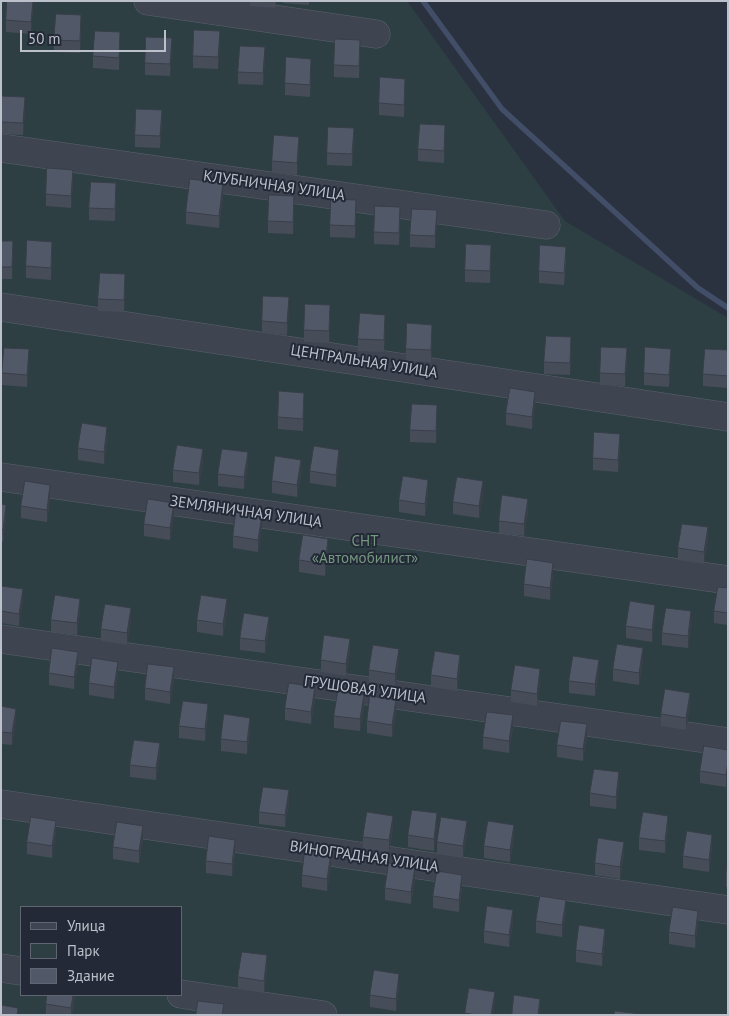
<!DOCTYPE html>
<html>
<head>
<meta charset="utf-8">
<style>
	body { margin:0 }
	#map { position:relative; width:729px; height:1016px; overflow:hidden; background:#2a3240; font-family:"PT Sans",sans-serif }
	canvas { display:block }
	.frame { position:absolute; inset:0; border:2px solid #bbc0ca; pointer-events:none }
	.legend { position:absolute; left:20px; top:906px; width:162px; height:90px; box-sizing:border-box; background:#232936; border:1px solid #606571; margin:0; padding:6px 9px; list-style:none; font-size:15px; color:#bbc0ca }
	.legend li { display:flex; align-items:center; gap:10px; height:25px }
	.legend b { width:25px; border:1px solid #606571 }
	.scale { position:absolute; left:20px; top:30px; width:146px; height:22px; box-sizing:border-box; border:2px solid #bbc0ca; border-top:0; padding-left:6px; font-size:15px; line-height:18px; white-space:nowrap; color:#bbc0ca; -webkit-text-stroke:4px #232936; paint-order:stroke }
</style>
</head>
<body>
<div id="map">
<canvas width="729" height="1016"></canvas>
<div class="frame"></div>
<ul class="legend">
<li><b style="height:6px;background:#3e4450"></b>Улица</li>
<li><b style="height:14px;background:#2d3f42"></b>Парк</li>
<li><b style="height:14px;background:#515968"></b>Здание</li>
</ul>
<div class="scale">50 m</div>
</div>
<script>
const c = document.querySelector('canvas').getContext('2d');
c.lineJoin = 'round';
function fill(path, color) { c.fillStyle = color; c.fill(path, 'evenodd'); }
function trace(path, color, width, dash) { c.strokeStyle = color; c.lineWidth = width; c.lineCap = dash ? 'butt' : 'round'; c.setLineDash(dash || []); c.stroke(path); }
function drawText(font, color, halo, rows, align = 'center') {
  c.font = font + ' "PT Sans",sans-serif'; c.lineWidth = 4; c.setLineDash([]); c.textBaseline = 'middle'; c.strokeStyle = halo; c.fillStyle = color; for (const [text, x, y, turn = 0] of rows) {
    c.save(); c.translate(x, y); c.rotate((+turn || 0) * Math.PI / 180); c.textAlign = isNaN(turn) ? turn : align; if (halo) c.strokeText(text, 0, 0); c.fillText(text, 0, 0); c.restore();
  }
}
fill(new Path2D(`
	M1 1H407L565 221 728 318V1015H1ZM21 907H181V995H21Z`), '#2d3f42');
trace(new Path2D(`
	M423 1 502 109 698 288 728 308`), '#424e67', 5.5);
const minor = new Path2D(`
	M148 1 376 34
	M1 148 546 225
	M1 307 728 417
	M1 477 728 580
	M1 639 728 742
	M1 804 728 910
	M1 968 21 971
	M181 994 323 1015`);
trace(minor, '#5c626d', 29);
trace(minor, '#3e4450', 28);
fill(new Path2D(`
	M250 1H276L275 8 250 6Z
	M283 1H309V5L283 3Z
	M33 8 31 34 6 32V20Z
	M81 27 80 53 54 52V40Z
	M220 43 218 69 193 68V56Z
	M120 44 119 70 93 68V56Z
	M172 50 170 76 145 75V63Z
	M360 52 359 78 334 77V65Z
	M265 59 263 85 238 84V72Z
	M311 71 310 97 285 95V83Z
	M405 91 404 117 379 115V103Z
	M1 96 25 109 23 135 1 134Z
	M162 122 160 148 135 147V135Z
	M445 137 444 163 418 161V149Z
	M354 140 352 166 327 165V153Z
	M299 149 297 175 272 173V161Z
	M73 182 71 208 46 206V194Z
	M116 195 115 221 89 220V208Z
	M223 195 219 228 186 224V212Z
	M294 209 293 234 268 233V221Z
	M356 212 355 238 330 237V225Z
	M400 219 399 245 374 244V232Z
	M437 222 435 248 410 247V235Z
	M1 241 13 253 12 279H1Z
	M52 254 51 280 26 278V266Z
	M491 257 490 283 465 282V270Z
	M566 259 564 285 539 283V271Z
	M125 286 124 312 98 311V299Z
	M289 309 287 335 262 333V321Z
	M330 317 329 343 304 342V330Z
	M385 327 384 352 358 351V339Z
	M432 337 431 362 406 361V349Z
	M571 349 570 375 544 374V362Z
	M728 350V388L703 386V374Z
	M627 360 625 386 600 385V373Z
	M29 361 27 387 2 385V373Z
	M671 361 669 387 644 385V373Z
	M535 404 532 429 506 425V413Z
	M304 405 303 431 278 429V417Z
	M437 417 436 443 410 442V430Z
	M107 439 104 464 78 460V448Z
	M620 446 618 472 593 470V458Z
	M203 461 199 485 173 482V470Z
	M339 462 336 487 310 483V471Z
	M248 465 244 489 218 486V474Z
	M301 472 297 497 272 493V481Z
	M428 492 425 516 399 512V500Z
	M483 493 479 518 453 514V502Z
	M50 497 47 522 21 518V506Z
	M1 504 6 517 3 542 1 541Z
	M528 511 524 536 499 533V521Z
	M174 515 170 540 144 536V524Z
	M262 527 258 552 233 548V536Z
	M708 539 704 564 678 560V548Z
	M328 551 325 576 299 572V560Z
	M553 575 550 600 524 596V584Z
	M1 586 23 601 19 626 1 623Z
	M728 588V625L714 623V611Z
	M80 611 77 635 51 632V620Z
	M227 611 223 636 197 632V620Z
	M655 617 652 642 626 638V626Z
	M131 620 127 645 101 641V629Z
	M691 623 688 648 662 645V633Z
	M269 629 265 653 240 650V638Z
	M350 651 346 676 321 672V660Z
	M643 660 639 685 613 681V669Z
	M399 661 395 686 369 682V670Z
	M78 664 74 689 49 685V673Z
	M460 667 457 691 431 687V675Z
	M599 672 595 696 569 693V681Z
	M118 674 114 699 89 695V683Z
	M174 679 170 704 145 700V688Z
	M540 681 537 706 511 702V690Z
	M315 699 311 724 285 720V708Z
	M690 705 686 730 661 726V714Z
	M1 706 16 721 12 745 1 744Z
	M364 707 360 731 334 728V716Z
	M396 712 392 737 367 733V721Z
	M208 716 205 741 179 738V726Z
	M513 727 509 753 483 749V737Z
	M250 730 247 754 221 751V739Z
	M587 736 583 761 557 757V745Z
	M728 750 726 787 700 783V771Z
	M160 755 156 780 130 777V765Z
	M619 784 616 809 590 806V793Z
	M289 802 285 827 259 824V812Z
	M437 825 434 851 408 847V835Z
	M393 828 389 852 363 849V837Z
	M668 828 665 853 639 850V838Z
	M56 833 52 858 27 854V842Z
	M467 833 463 858 437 854V842Z
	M514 837 510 862 484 858V846Z
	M143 838 139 863 113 859V847Z
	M712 847 709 872 683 868V856Z
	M235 852 232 876 206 873V861Z
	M624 854 620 879 595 875V863Z
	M728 861V887H726V875Z
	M331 866 327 891 302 887V875Z
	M415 879 411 904 385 900V888Z
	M462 887 459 912 433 908V896Z
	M566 912 562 937 536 933V921Z
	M513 922 509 947 484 943V931Z
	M698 923 695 948 669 944V932Z
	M605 941 602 966 576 962V950Z
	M267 967 264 993 238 989V977Z
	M399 986 396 1011 370 1007V995Z
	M75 995 72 1015H46V1004Z`), '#464d59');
fill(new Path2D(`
	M33 1V8L31 34V22Z
	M81 15V27L80 53V41Z
	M220 31V43L218 69V57Z
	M120 32V44L119 70V58Z
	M172 38V50L170 76V64Z
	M360 40V52L359 78V66Z
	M265 47V59L263 85V73Z
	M311 59V71L310 97V85Z
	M405 79V91L404 117V105Z
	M25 97V109L23 135V123Z
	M162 110V122L160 148V136Z
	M445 125V137L444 163V151Z
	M354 128V140L352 166V154Z
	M299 137V149L297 175V163Z
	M73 170V182L71 208V196Z
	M116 183V195L115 221V209Z
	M223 183V195L219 228V216Z
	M294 196V209L293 234V222Z
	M356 200V212L355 238V226Z
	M437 210V222L435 248V236Z
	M13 241V253L12 279V267Z
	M52 242V254L51 280V268Z
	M491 245V257L490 283V271Z
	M125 274V286L124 312V300Z
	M289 297V309L287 335V323Z
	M330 305V317L329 343V331Z
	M385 315V327L384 352V340Z
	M432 325V337L431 362V350Z
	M571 337V349L570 375V363Z
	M627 348V360L625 386V374Z
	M29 349V361L27 387V375Z
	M671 349V361L669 387V375Z
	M535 392V404L532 429V417Z
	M304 393V405L303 431V419Z
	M437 405V417L436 443V431Z
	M107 427V439L104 464V452Z
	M620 434V446L618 472V460Z
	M203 449V461L199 485V473Z
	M339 450V462L336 487V475Z
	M248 452V465L244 489V477Z
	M301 460V472L297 497V485Z
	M428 480V492L425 516V504Z
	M483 481V493L479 518V506Z
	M50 485V497L47 522V510Z
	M528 499V511L524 536V524Z
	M174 503V515L170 540V528Z
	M6 505V517L3 542V530Z
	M262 515V527L258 552V540Z
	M708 527V539L704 564V552Z
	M328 539V551L325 576V564Z
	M553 563V575L550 600V588Z
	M23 589V601L19 626V614Z
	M80 599V611L77 635V623Z
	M227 599V611L223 636V624Z
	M655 605V617L652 642V630Z
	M131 608V620L127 645V633Z
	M691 611V623L688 648V636Z
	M269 617V629L265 653V641Z
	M350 639V651L346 676V664Z
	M643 648V660L639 685V673Z
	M399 649V661L395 686V674Z
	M78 652V664L74 689V677Z
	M460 655V667L457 691V679Z
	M599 660V672L595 696V684Z
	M118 662V674L114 699V687Z
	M174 667V679L170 704V692Z
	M540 669V681L537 706V694Z
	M315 687V699L311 724V712Z
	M690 693V705L686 730V718Z
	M364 695V707L360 731V719Z
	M396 700V712L392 737V725Z
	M208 704V716L205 741V729Z
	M16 709V721L12 745V733Z
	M513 715V727L509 753V741Z
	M250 718V730L247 754V742Z
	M587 724V736L583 761V749Z
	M160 743V755L156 780V768Z
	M728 761V773L726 787V775Z
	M619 772V784L616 809V797Z
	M289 790V802L285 827V815Z
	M437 813V825L434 851V839Z
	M393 816V828L389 852V840Z
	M668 816V828L665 853V841Z
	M56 821V833L52 858V846Z
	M467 821V833L463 858V846Z
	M514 825V837L510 862V850Z
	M143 826V838L139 863V851Z
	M712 835V847L709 872V860Z
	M235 840V852L232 876V864Z
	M624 842V854L620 879V867Z
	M331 854V866L327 891V879Z
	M415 867V879L411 904V892Z
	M462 875V887L459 912V900Z
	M566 900V912L562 937V925Z
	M513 910V922L509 947V935Z
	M698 911V923L695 948V936Z
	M605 929V941L602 966V954Z
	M267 955V967L264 993V981Z
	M399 974V986L396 1011V999Z
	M495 992V1004L493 1015H491Z
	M73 995H75L72 1015H71V1008Z
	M540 999V1015H538Z`), '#393e49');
const building = new Path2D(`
	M7 1H33L31 22 6 20Z
	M56 14 81 15 80 41 54 40Z
	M194 30 220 31 218 57 193 56Z
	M95 31 120 32 119 58 93 56Z
	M146 37 172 38 170 64 145 63Z
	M335 39 360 40 359 66 334 65Z
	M240 46 265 47 263 73 238 72Z
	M286 57 311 59 310 85 285 83Z
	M380 77 405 79 404 105 379 103Z
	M1 96 25 97 23 123 1 122Z
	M136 109 162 110 160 136 135 135Z
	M420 124 445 125 444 151 418 149Z
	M328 127 354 128 352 154 327 153Z
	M274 135 299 137 297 163 272 161Z
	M47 168 73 170 71 196 46 194Z
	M190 179 223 183 219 216 186 212Z
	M91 182 116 183 115 209 89 208Z
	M269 195 294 196 293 222 268 221Z
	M331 199 356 200 355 226 330 225Z
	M375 206 400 207 399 233 374 232Z
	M412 209 437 210 435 236 410 235Z
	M27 240 52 242 51 268 26 266Z
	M1 241H13L12 267H1Z
	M466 244 491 245 490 271 465 270Z
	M540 245 566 247 564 273 539 271Z
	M100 273 125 274 124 300 98 299Z
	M263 296 289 297 287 323 262 321Z
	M305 304 330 305 329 331 304 330Z
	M360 313 385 315 384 340 358 339Z
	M407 323 432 325 431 350 406 349Z
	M546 336 571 337 570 363 544 362Z
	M601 347 627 348 625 374 600 373Z
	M645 347 671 349 669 375 644 373Z
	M4 348 29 349 27 375 2 373Z
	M705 349 728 350V376L703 374Z
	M510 388 535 392 532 417 506 413Z
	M279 391 304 393 303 419 278 417Z
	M412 404 437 405 436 431 410 430Z
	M82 423 107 427 104 452 78 448Z
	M594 432 620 434 618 460 593 458Z
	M177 445 203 449 199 473 173 470Z
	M314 446 339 450 336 475 310 471Z
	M222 449 248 452 244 477 218 474Z
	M275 456 301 460 297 485 272 481Z
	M403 476 428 480 425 504 399 500Z
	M457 477 483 481 479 506 453 502Z
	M25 481 50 485 47 510 21 506Z
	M502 495 528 499 524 524 499 521Z
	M148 499 174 503 170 528 144 524Z
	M1 504 6 505 3 530 1 529Z
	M236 512 262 515 258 540 233 536Z
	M682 524 708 527 704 552 678 548Z
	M303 535 328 539 325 564 299 560Z
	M527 559 553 563 550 588 524 584Z
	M1 586 23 589 19 614 1 611Z
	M718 587 728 588V613L714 611Z
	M55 595 80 599 77 623 51 620Z
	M201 595 227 599 223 624 197 620Z
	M630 601 655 605 652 630 626 626Z
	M105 604 131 608 127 633 101 629Z
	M666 608 691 611 688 636 662 633Z
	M244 613 269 617 265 641 240 638Z
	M324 635 350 639 346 664 321 660Z
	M617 644 643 648 639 673 613 669Z
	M373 645 399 649 395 674 369 670Z
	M52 648 78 652 74 677 49 673Z
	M435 651 460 655 457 679 431 675Z
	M573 656 599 660 595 684 569 681Z
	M92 658 118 662 114 687 89 683Z
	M148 664 174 667 170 692 145 688Z
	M515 665 540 669 537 694 511 690Z
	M289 683 315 687 311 712 285 708Z
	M665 689 690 693 686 718 661 714Z
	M338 691 364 695 360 719 334 716Z
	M370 696 396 700 392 725 367 721Z
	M183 701 208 704 205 729 179 726Z
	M1 706 16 709 12 733 1 732Z
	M487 712 513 715 509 741 483 737Z
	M224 714 250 718 247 742 221 739Z
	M561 721 587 724 583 749 557 745Z
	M134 740 160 743 156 768 130 765Z
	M704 746 728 750V761L726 775 700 771Z
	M594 769 619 772 616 797 590 793Z
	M263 787 289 790 285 815 259 812Z
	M412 810 437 813 434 839 408 835Z
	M367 812 393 816 389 840 363 837Z
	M643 812 668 816 665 841 639 838Z
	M31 817 56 821 52 846 27 842Z
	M441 817 467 821 463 846 437 842Z
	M488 821 514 825 510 850 484 846Z
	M117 822 143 826 139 851 113 847Z
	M687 831 712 835 709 860 683 856Z
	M209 836 235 840 232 864 206 861Z
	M598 838 624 842 620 867 595 863Z
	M305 850 331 854 327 879 302 875Z
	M728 861V875H726Z
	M389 863 415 867 411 892 385 888Z
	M437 871 462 875 459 900 433 896Z
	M540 896 566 900 562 925 536 921Z
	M487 906 513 910 509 935 484 931Z
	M673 907 698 911 695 936 669 932Z
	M579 925 605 929 602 954 576 950Z
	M242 952 267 955 264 981 238 977Z
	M374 970 399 974 396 999 370 995Z
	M469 988 495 992 491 1015H476L465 1013Z
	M47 995H73L71 1008 46 1004Z
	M514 995 540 999 538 1015H512Z
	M198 1001 224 1004 222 1015H196Z
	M1 1005 18 1008 17 1015H1Z
	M615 1011 641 1014V1015H614Z`);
fill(building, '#515968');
trace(building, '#393e49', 1);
drawText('15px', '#bbc0ca', '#232936', [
	["КЛУБНИЧНАЯ УЛИЦА",274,186,8],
	["ЦЕНТРАЛЬНАЯ УЛИЦА",364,362,9],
	["ЗЕМЛЯНИЧНАЯ УЛИЦА",246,512,8],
	["ГРУШОВАЯ УЛИЦА",365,690,8],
	["ВИНОГРАДНАЯ УЛИЦА",364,857,8]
]);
drawText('15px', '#759880', '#232936', [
	["СНТ",365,542],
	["«Автомобилист»",365,559]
]);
</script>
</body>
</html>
